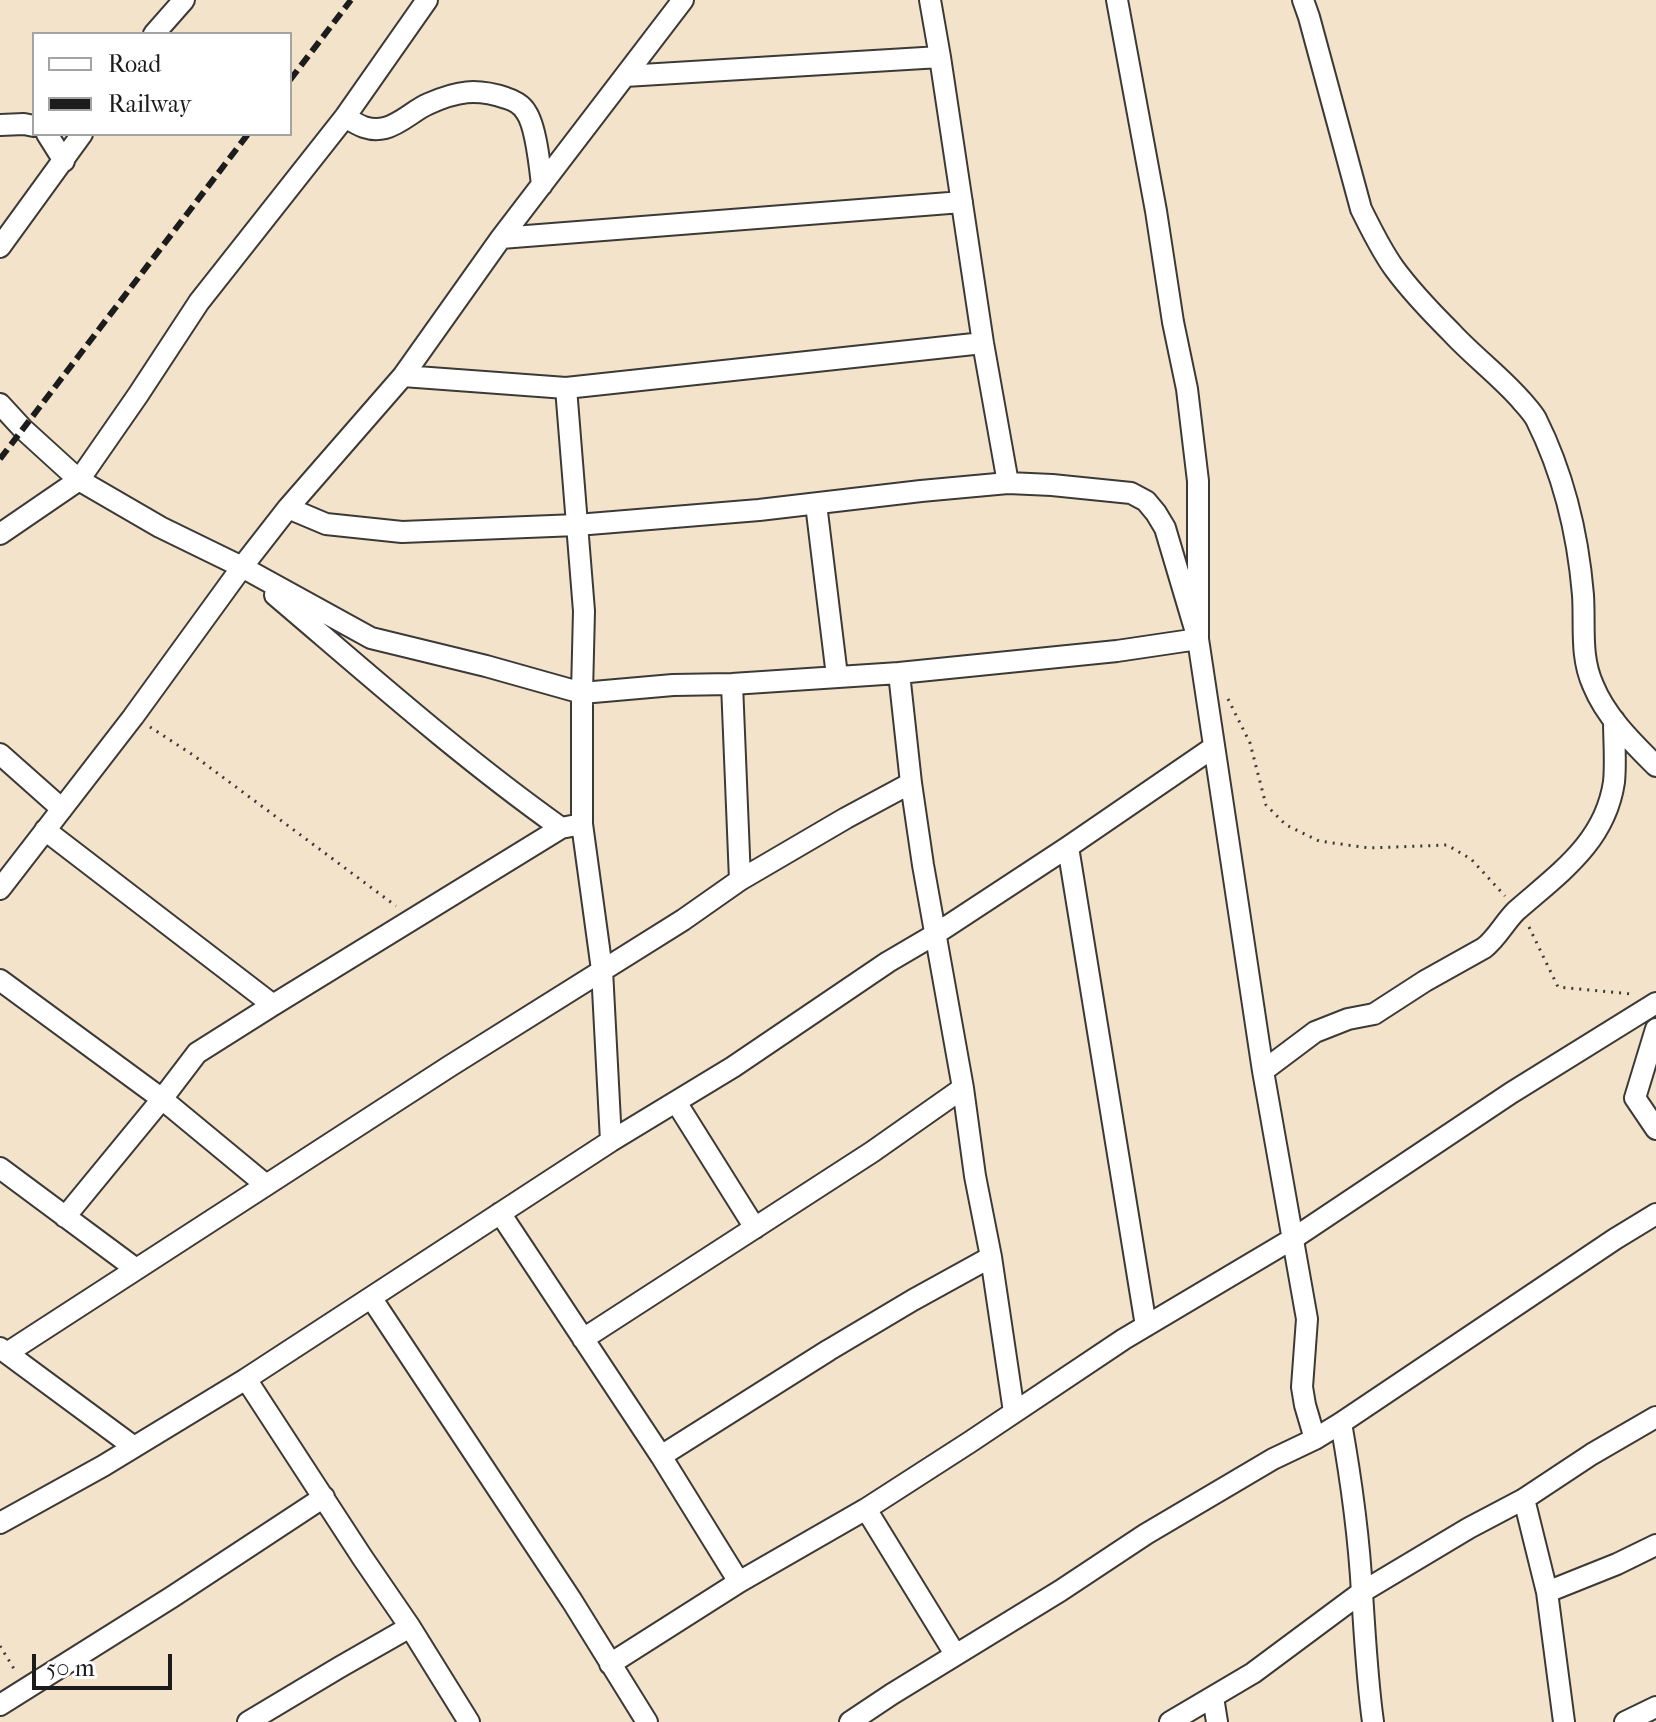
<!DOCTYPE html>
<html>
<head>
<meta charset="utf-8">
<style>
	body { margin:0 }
	#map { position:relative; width:1656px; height:1722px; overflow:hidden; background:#f4e3cb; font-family:"IM FELL French Canon",serif }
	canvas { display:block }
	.legend { position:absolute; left:32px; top:32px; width:260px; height:104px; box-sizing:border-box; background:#fff; border:2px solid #a4a4a4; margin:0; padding:10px 14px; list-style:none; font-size:24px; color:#1c1c1c }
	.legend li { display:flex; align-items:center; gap:16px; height:40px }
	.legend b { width:40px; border:2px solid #a4a4a4 }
	.scale { position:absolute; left:32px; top:1654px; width:140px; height:36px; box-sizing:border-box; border:4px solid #1c1c1c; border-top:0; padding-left:10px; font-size:24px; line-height:28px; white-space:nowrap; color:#1c1c1c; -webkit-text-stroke:6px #fff; paint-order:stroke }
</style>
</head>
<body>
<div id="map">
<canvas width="1656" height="1722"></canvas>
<ul class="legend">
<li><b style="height:10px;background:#fff"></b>Road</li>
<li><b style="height:10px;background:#1c1c1c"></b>Railway</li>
</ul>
<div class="scale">50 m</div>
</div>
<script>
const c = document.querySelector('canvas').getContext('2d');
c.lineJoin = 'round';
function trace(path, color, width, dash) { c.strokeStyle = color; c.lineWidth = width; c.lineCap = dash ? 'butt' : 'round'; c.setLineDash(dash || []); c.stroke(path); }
const minor = new Path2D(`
	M930 0 940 57 983 343 1008 483
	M1303 0 1309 17 1361 209C1371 229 1381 250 1394 268 1410 290 1432 313 1451 332 1473 356 1499 375 1521 400 1526 406 1532 412 1536 419 1563 473 1578 535 1583 595 1585 626 1580 656 1593 685 1606 717 1632 742 1656 766
	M154 34 184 0
	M625 76 940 57
	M345 117C358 125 369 132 385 128 401 124 414 110 428 104 457 91 476 88 506 98 513 100 522 105 526 112 536 126 540 167 542 185
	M0 125 24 124 34 126
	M47 134 64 161
	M501 238 962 202
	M0 247 82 134
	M403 376 566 388 983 343
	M566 388 584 611 582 693V824L602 970 611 1141
	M0 404 23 429 79 480 160 527 242 567 371 638 486 666 582 693 673 685 732 684 899 673 1117 651 1198 639V481L1187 389 1173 322 1156 211 1117 0
	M816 504 837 676
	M288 508 326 524 402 532 577 525 759 510 921 491 1008 483 1052 485 1131 493 1146 501 1156 513 1165 528 1198 639 1263 1071 1307 1319 1302 1387 1305 1405 1315 1439
	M0 534 79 480 138 395 199 302 345 117 427 0
	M275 595C369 675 461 757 561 828
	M899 673 911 783 923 865 963 1088 975 1176 991 1257 1014 1412
	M732 684 740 880
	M0 754 62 809
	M45 830 273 1005
	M1068 847 1146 1326
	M0 889 133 717 242 567 288 508 403 376 501 238 683 0
	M0 980 162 1099 266 1185
	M1656 1029 1635 1098 1656 1129
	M1263 1071 1315 1032 1348 1019 1374 1014 1425 981 1484 948C1497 938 1504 923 1516 911 1558 874 1605 843 1614 782 1616 762 1614 740 1614 720
	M676 1102 755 1228
	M0 1168 136 1269
	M500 1213 661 1456 739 1582
	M65 1217 162 1099 197 1053 273 1005 561 828 582 824
	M372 1299 572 1601 647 1722
	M583 1339 872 1152 963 1088
	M0 1348 134 1447
	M7 1353 450 1066 683 920 740 880 846 818 911 783
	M246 1379 362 1557 410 1627 469 1722
	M1341 1423C1351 1479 1359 1536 1362 1593 1365 1637 1367 1679 1373 1722
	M661 1456 829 1350 913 1300 991 1257
	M1524 1499 1547 1592 1564 1722
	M866 1509 955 1654
	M0 1523 103 1466 246 1379 611 1141 733 1067 888 962 934 935 1068 847 1214 747
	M1547 1592 1617 1564 1656 1545
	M610 1664 739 1582 866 1509 970 1442 1124 1339 1294 1238 1511 1093 1656 1003
	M1213 1697 1217 1722
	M0 1705 172 1597 324 1497
	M248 1722 340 1667 410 1627
	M850 1722 892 1694 1060 1591 1146 1534 1273 1459 1315 1439 1341 1423 1615 1239 1656 1214
	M1170 1722 1253 1673 1362 1592 1469 1528 1524 1499 1592 1454 1656 1417
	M1625 1722 1656 1707`);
trace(minor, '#3c3a36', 24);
trace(new Path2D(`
	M1228 699 1250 743 1266 805 1286 825 1319 841 1369 848 1447 845 1471 859 1505 896
	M150 727 193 755 396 906
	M1529 927 1558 987 1631 994
	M0 1646 16 1672`), '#3c3a36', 3, [2, 6]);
trace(minor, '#fff', 20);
trace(new Path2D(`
	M290 80 351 0
	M0 459 248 134`), '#1c1c1c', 6, [12, 6]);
</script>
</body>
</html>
